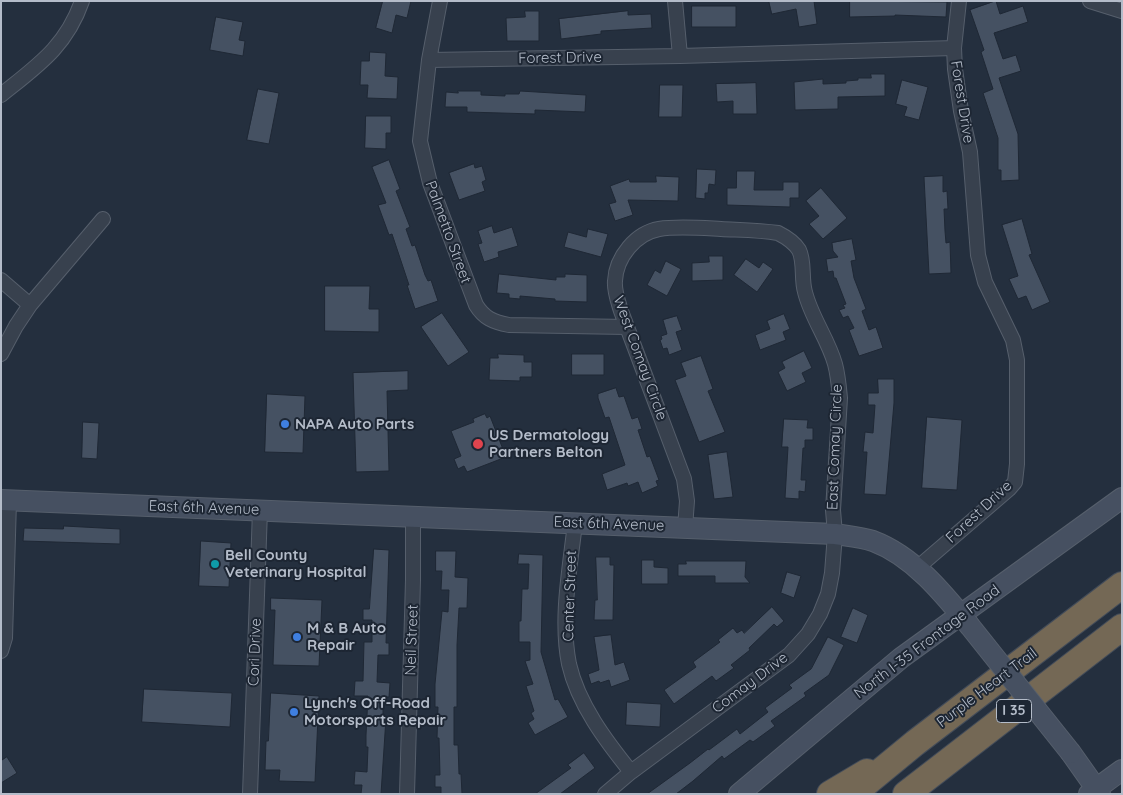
<!DOCTYPE html>
<html>
<head>
<meta charset="utf-8">
<style>
	body { margin:0 }
	#map { position:relative; width:1123px; height:795px; overflow:hidden; background:#242f3e; font-family:Quicksand,sans-serif }
	canvas { display:block }
	.frame { position:absolute; inset:0; border:2px solid #b4bcc9; pointer-events:none }
</style>
</head>
<body>
<div id="map">
<canvas width="1123" height="795"></canvas>
<div class="frame"></div>
</div>
<script>
const c = document.querySelector('canvas').getContext('2d');
c.lineJoin = 'round';
function fill(path, color) { c.fillStyle = color; c.fill(path, 'evenodd'); }
function trace(path, color, width, dash) { c.strokeStyle = color; c.lineWidth = width; c.lineCap = dash ? 'butt' : 'round'; c.setLineDash(dash || []); c.stroke(path); }
function drawText(font, color, halo, rows, align = 'center') {
  c.font = font + ' Quicksand,sans-serif'; c.lineWidth = 4; c.setLineDash([]); c.textBaseline = 'middle'; c.strokeStyle = halo; c.fillStyle = color; for (const [text, x, y, turn = 0] of rows) {
    c.save(); c.translate(x, y); c.rotate((+turn || 0) * Math.PI / 180); c.textAlign = isNaN(turn) ? turn : align; if (halo) c.strokeText(text, 0, 0); c.fillText(text, 0, 0); c.restore();
  }
}
const building = new Path2D(`
	M383 1H411L407 18 396 15 392 33 376 28Z
	M769 1H814L817 24 799 27 796 9 772 14Z
	M850 1 947 2 946 17 895 15V16L850 17Z
	M996 1 1000 14 1023 6 1028 22 994 33 1003 59 1016 55 1021 71 999 78 1018 134 1019 180 1001 181V170H998V138L983 93 993 89 981 52 984 50 970 10Z
	M692 6H736V27H692Z
	M525 11H539V41H507L506 18 525 17Z
	M628 11V15L651 14 652 28 601 31V34L561 39 559 19Z
	M216 17 243 22 239 40 245 41 243 56 210 50Z
	M370 52 386 53 385 76 398 77 397 99 367 98 368 85H360L361 61H369Z
	M871 74H885V96L838 97V109L795 110 794 82 823 79V84L846 83V81L858 80V78H871Z
	M902 80 928 87 919 120 904 116 907 107 896 104Z
	M756 83 757 114H733V101L717 102 716 84Z
	M660 85H683L682 117H659Z
	M258 89 279 93 269 144 247 140Z
	M458 91H481V95L505 96V94H519L520 91 586 95 585 112 535 110V114L467 112V107H445L446 92 458 93Z
	M366 116H391V133H386V149L365 148Z
	M389 160 400 189 396 191 410 227 406 229 412 246 415 245 425 275 428 281 431 280 438 301 415 309 407 285H409L392 234 389 235 378 205 386 203 372 167Z
	M474 164 475 168 482 166 486 180 482 182 485 191 459 200 449 173Z
	M697 169 716 170 715 185 709 184 708 193H705V199L696 198Z
	M737 171H755L754 190H783V182H799V198H790V207L727 205V188H736Z
	M656 176 679 177 678 201 628 200 633 215 615 221 609 204 616 202 610 186 629 179 630 182H656Z
	M943 176V192L947 191 948 209H944L945 231 946 243 950 242 951 273 929 274 924 177Z
	M821 188 847 218 823 239 809 224 819 216 806 201Z
	M1022 219 1032 254 1029 255 1050 302 1032 310 1026 296 1018 299 1009 279 1018 276 1002 225Z
	M492 226 494 233 512 227 518 246 498 252 499 257 484 262 478 244 482 243 478 231Z
	M588 229 608 234 601 257 564 247 568 232 586 237Z
	M852 239 856 260 851 261 854 278 866 309 862 311 869 330 876 327 883 348 859 356 849 330 854 328 848 316 843 318 839 310 845 308 843 305 846 304 836 278H834L833 271 828 272 826 259 838 257 833 251 832 243Z
	M709 256H723V280L692 281V263L709 262Z
	M746 259 759 268 763 262 773 269 757 292 734 275Z
	M666 261 681 269 667 296 647 285 655 270 660 273Z
	M499 274 556 280V277H565V274L587 275V302L555 301V299L520 296V299L509 298V294L497 293Z
	M325 286H370L369 309H379V332L325 331Z
	M442 313 469 352 448 366 421 327Z
	M784 314 790 329 783 332 786 340 760 350 755 335 770 329 767 321Z
	M677 316 682 330 676 332 682 350 669 355 667 348 663 349 660 340 662 339 661 336 667 334 663 320Z
	M804 351 812 368 802 373 806 382 787 391 778 372 785 368 782 362Z
	M498 354 524 355V362H532V377H520V381L489 380 490 358H498Z
	M572 354H604V375H572Z
	M701 356 713 389 708 391 725 432 699 442 675 380 686 376 681 363Z
	M408 371V390L387 391 389 471 356 472 353 373Z
	M878 379H894V403L886 495 864 494 867 452H863L865 432 873 433 875 405H868V393H878Z
	M616 388 619 397 624 396 632 419 638 417 642 429 638 430 647 457 650 456 659 480 656 481 658 486 642 493 638 482 628 486 627 483 607 490 602 474 625 465 609 417 605 418 598 398V394Z
	M267 394 305 396 303 453 265 452Z
	M485 414 487 418 490 416 506 457 467 472 464 466 458 469 454 459 461 456 451 431 474 422 473 419Z
	M927 417 962 420 957 490 922 488Z
	M784 419 808 420 807 428H813V440H805V448H803L801 480H806L805 492 799 491V499L785 498 788 447H782Z
	M83 422 99 423 97 459 82 458Z
	M727 452 733 497 714 499 708 455Z
	M64 526 120 529V544L23 541 24 528 63 529Z
	M201 541 231 543 229 587 199 586Z
	M374 549 389 550 386 643H389V655H378L377 682 390 683 389 697H383V717L386 718 381 794H361L362 785H354L355 771 367 772 368 747H366V735L368 696H354L355 681H363L364 642H372V620H363V609H369Z
	M436 551H456L455 577 468 578 467 608H459L457 645V707H454V745H458L459 774H461L462 794H441V787H435V775H440L439 738H437L438 707H435V684L442 611 448 612 449 590H441L442 571H436Z
	M519 554 543 555 541 652 555 700 558 699 568 717 535 735 528 723 534 719 531 713 534 711 526 686 533 684 525 661 530 660V642H519V621H521L522 589H528L529 564H518Z
	M596 557H610V565H614L613 620H594L595 600H597Z
	M642 560H654V567L668 568V584H642Z
	M686 561H746L745 577 750 583H715V576H678V564H686Z
	M787 572 801 576 794 598 781 593Z
	M271 598 322 600 319 666 273 665 275 610H271Z
	M772 607 784 621 777 627 774 624 749 648 750 650 731 665 734 668 716 681 712 676 674 704 664 690 696 667 693 662 720 642 718 640 733 628 737 633 742 630 744 633Z
	M853 608 868 615 857 643 841 637Z
	M611 635 615 665 624 662 630 680 611 687 609 680 600 683 599 681 591 684 588 674 599 670 594 637Z
	M828 637 844 645 829 675 804 693 806 696 771 721 775 726 753 742 750 740 724 759 722 756 693 781 676 794H647L690 763 708 749 709 750 737 729 740 734 768 712 765 708 792 688 789 685 811 669Z
	M144 689 232 693 230 727 142 722Z
	M271 693 319 696 315 782 279 781 280 770H265L266 741H268Z
	M627 702 661 704 660 727 626 725Z
	M584 753 595 768 560 794H535L571 768 568 765Z
	M7 757 17 773 1 783V761Z`);
fill(building, '#455162');
trace(building, '#1f2835', 1);
const street = new Path2D(`
	M440 1 429 60 420 141 430 183 476 305C484 318 493 322 509 325L627 327
	M675 1 680 56
	M1090 1 1122 11
	M429 60 680 56 954 48
	M1 95C37 66 66 47 82 1
	M1 280 30 305
	M1 354 16 326 30 305 103 219
	M575 523C570 568 560 619 569 664 578 704 606 741 631 772
	M916 569 1009 489 1015 482 1017 464V360L1013 340 985 282 978 255 970 152 961 111 955 69 954 48 959 1
	M1 651 5 638 9 501
	M250 794 260 510
	M407 794 413 580V516
	M605 794 631 772 789 655 808 634 820 614 828 594 832 573 835 534 833 510 840 398C839 387 838 375 835 364 828 339 811 317 805 292 801 279 805 262 799 250 794 242 786 237 778 233 759 230 740 230 721 229 702 228 677 226 659 229 636 233 616 257 615 281 614 291 618 301 621 311L684 479 687 501 685 528`);
const secondary = new Path2D(`
	M1 500 835 534C848 536 861 537 873 541 913 556 943 593 969 625
	M1071 753 1100 794
	M739 794 901 658 1122 498
	M1089 794 1122 770`);
const highway = new Path2D(`
	M830 794 867 772
	M853 794 915 743 1122 585
	M906 794 1122 627`);
trace(street, '#565f6c', 16);
trace(secondary, '#565f6c', 22);
trace(highway, '#434c59', 28);
trace(street, '#38414e', 14);
trace(secondary, '#465061', 20);
trace(highway, '#746855', 26);
const secondaryBridge = new Path2D(`
	M969 625 1071 753`);
trace(secondaryBridge, '#565f6c', 22, []);
trace(secondaryBridge, '#465061', 20);
for (const [x, y, r, color] of [
	[285,424,5,"#3f7fe0"],
	[478,444,6,"#e0444e"],
	[215,564,5,"#0f9aa8"],
	[297,637,5,"#3f7fe0"],
	[294,712,5,"#3f7fe0"]
]) { const dot = new Path2D(); dot.arc(x, y, r, 0, 2 * Math.PI); c.fillStyle = color; c.fill(dot); trace(dot, '#1d2633', 2); }
for (const [x, y, w] of [
	[1014,711,35]
]) { const box = new Path2D(); box.roundRect(x - w / 2, y - 11.5, w, 23, 4); c.fillStyle = '#1d2633'; c.fill(box); trace(box, '#b4bcc9', 1); }
drawText('bold 14px', '#b4bcc9', null, [
	["I 35",1014,711]
]);
drawText('15px', '#b4bcc9', '#1d2633', [
	["Forest Drive",560,58,-1],
	["Forest Drive",962,102,81],
	["Palmetto Street",448,232,70],
	["West Comay Circle",640,358,70],
	["East Comay Circle",835,447,-88],
	["East 6th Avenue",204,508,2],
	["Forest Drive",979,512,-43],
	["East 6th Avenue",609,524,2],
	["Center Street",570,596,-88],
	["Neil Street",412,640,-88],
	["North I-35 Frontage Road",927,642,-37],
	["Cori Drive",255,652,-88],
	["Comay Drive",750,683,-37],
	["Purple Heart Trail",987,688,-37]
]);
drawText('bold 15px', '#b4bcc9', '#1d2633', [
	["NAPA Auto Parts",295,424],
	["US Dermatology",489,435],
	["Partners Belton",489,452],
	["Bell County",225,555],
	["Veterinary Hospital",225,572],
	["M & B Auto",307,628],
	["Repair",307,645],
	["Lynch's Off-Road",304,703],
	["Motorsports Repair",304,720]
], 'left');
</script>
</body>
</html>
